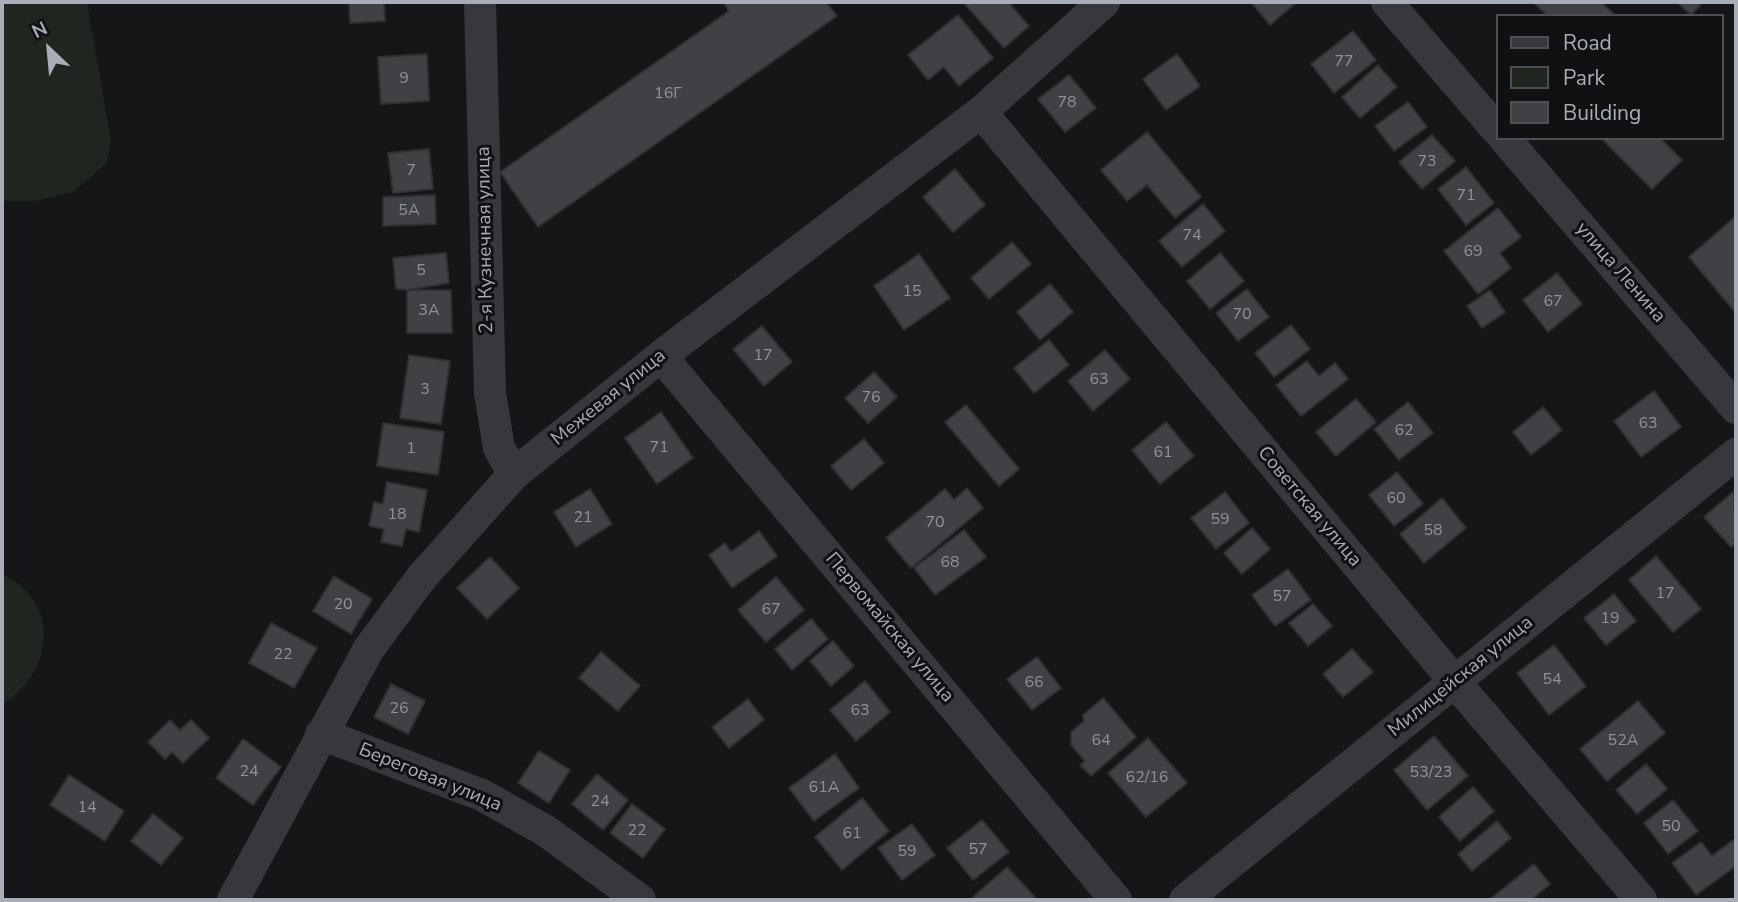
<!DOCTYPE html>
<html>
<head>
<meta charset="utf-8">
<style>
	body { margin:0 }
	#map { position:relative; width:1738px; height:902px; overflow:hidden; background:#161618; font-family:"Nunito Sans",sans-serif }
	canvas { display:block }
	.frame { position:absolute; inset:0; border:4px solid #a8adb8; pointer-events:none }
	.legend { position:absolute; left:1496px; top:14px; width:228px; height:126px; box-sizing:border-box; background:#111113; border:2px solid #4d4f55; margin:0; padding:9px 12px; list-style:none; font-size:21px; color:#a8adb8 }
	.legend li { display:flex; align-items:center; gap:14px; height:35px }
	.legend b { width:35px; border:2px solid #4d4f55 }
	.north { position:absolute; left:14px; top:14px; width:70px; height:70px; -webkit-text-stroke:5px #111113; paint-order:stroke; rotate:334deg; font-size:19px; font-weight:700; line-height:28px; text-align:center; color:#a8adb8 }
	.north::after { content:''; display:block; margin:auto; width:24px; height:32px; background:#a8adb8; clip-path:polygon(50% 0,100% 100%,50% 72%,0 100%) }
</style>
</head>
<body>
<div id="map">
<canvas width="1738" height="902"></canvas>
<div class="frame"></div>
<ul class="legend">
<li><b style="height:9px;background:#37383d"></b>Road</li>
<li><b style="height:19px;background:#1e261f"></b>Park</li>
<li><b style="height:19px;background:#404145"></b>Building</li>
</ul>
<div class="north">N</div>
</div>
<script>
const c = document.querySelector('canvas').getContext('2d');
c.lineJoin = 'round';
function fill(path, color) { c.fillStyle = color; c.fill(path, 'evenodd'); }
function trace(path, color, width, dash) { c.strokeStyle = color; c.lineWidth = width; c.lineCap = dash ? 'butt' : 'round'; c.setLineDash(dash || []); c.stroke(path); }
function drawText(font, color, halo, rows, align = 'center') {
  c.font = font + ' "Nunito Sans",sans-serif'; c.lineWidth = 6; c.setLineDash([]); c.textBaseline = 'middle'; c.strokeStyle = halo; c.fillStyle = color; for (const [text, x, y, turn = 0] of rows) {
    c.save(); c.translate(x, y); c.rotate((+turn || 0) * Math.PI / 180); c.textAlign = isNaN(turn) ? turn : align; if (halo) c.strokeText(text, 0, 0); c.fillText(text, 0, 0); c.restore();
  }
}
fill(new Path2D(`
	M2 2H87L111 142 106 164 73 192 35 201H2Z
	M2 573C9 578 18 583 24 589 62 625 41 682 2 705Z`), '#1e261f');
const building = new Path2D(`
	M349 2H384L385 21 350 23Z
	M723 2H826L837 16 538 227 500 172 729 11Z
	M963 2H1008L1029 26 1004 48Z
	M1251 2H1297L1270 25Z
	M1533 2H1601L1616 16H1548Z
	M1677 2H1703L1691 15Z
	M958 15 993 58 959 86 944 67 928 80 908 55Z
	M1353 31 1376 60 1334 93 1311 64Z
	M427 54 429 101 381 104 378 57Z
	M1177 54 1200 86 1166 110 1143 79Z
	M1378 65 1397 87 1360 118 1342 97Z
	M1069 75 1096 108 1065 132 1038 99Z
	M1408 102 1427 127 1394 151 1375 126Z
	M1147 132 1201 197 1175 218 1147 185 1127 201 1101 170Z
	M1432 135 1455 161 1422 189 1399 162Z
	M1601 138H1660L1682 160 1652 189Z
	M429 149 433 189 393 193 388 153Z
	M1466 167 1494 203 1466 225 1438 189Z
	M955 169 985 205 953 232 923 197Z
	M435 195 436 224 383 226V197Z
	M1203 204 1225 231 1182 267 1159 241Z
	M1498 208 1521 237 1500 253 1511 268 1478 294 1444 251Z
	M1736 216V313L1689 257Z
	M1012 242 1031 264 989 299 971 278Z
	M446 253 449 283 407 290 396 289 393 258Z
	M1220 253 1244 281 1210 309 1187 281Z
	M919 254 950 298 904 330 874 286Z
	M1557 273 1582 304 1548 332 1523 300Z
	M1050 284 1073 312 1040 340 1017 312Z
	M1247 289 1269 317 1238 341 1216 313Z
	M407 290H451L452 333H407Z
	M1490 290 1505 312 1482 328 1467 306Z
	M1291 325 1310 349 1274 377 1255 353Z
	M762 326 792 362 764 386 733 349Z
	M1049 340 1069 365 1034 393 1014 368Z
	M1105 350 1130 379 1093 411 1068 381Z
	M409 355 450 361 441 424 400 418Z
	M1307 361 1319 376 1335 363 1348 379 1301 416 1276 385Z
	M874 372 897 397 868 423 845 398Z
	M1654 391 1681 427 1641 457 1614 421Z
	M1356 399 1376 422 1336 456 1316 432Z
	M1408 402 1433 433 1399 460 1374 429Z
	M966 405 1019 469 999 486 945 422Z
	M1543 407 1562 430 1531 455 1513 432Z
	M661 412 693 458 657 484 625 438Z
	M1166 422 1194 456 1160 484 1132 450Z
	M383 423 444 432 438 475 377 466Z
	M864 439 884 463 851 490 831 466Z
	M1397 472 1423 504 1394 526 1369 495Z
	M387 482 427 490 419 532 406 529 402 546 381 542 384 529 369 526 374 502 383 504Z
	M967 488 983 508 911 568 886 538 945 489 954 500Z
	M590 489 612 524 576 547 554 512Z
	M1734 491 1736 543 1731 547 1704 517Z
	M1225 492 1249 523 1216 549 1191 518Z
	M1442 498 1466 528 1424 563 1400 534Z
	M1252 528 1270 549 1242 574 1224 553Z
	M964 530 986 557 935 595 914 568Z
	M759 531 777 556 732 588 709 555 725 543 731 552Z
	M1656 556 1701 609 1673 632 1629 580Z
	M490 557 519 588 487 619 457 588Z
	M1288 569 1311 600 1275 626 1252 595Z
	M334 576 372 599 351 634 313 611Z
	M776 577 804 610 766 642 738 610Z
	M1614 594 1636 621 1606 645 1584 618Z
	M1313 604 1332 626 1308 646 1289 623Z
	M811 619 828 639 792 670 775 649Z
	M271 623 317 648 294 688 249 663Z
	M833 641 854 666 831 686 810 661Z
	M1554 645 1586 686 1549 715 1517 673Z
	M1352 649 1373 672 1343 697 1323 674Z
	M601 652 640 686 618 711 579 678Z
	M1037 657 1061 688 1032 710 1007 679Z
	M865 681 890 712 856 741 830 710Z
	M391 684 425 701 408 734 374 717Z
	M1103 698 1136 737 1091 776 1080 765 1085 761 1071 745V732L1084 721 1083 715Z
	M748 699 764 720 729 748 712 727Z
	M1638 701 1665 733 1607 781 1580 749Z
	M170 720 180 730 191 720 209 738 183 763 172 752 165 759 148 742Z
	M1434 736 1468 776 1427 810 1394 770Z
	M1148 738 1187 783 1146 817 1108 773Z
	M243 739 281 767 253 805 216 778Z
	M539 751 570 770 549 803 518 783Z
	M835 754 859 788 814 821 789 788Z
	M1646 764 1667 789 1637 814 1616 790Z
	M597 774 628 800 603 830 572 804Z
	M69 775 124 811 105 841 50 805Z
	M1473 787 1494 811 1460 841 1439 817Z
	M862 798 889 831 842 870 815 837Z
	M1673 800 1698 831 1668 854 1644 823Z
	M632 804 665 829 643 858 610 833Z
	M153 814 183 838 161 865 131 841Z
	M982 820 1009 852 973 880 947 848Z
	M1497 821 1511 838 1472 871 1458 854Z
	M912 824 935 855 902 880 878 848Z
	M1736 838V866L1696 895 1672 863 1701 842 1712 856Z
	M1534 864 1550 884 1531 900H1489Z
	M1007 867 1035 897 1031 900H974L972 898Z`);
fill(building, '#404145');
trace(building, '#303034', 2);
trace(new Path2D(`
	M480 2 490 393 499 448 514 474
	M1387 2 1498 131
	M981 112 1455 682 1641 900
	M1504 138 1736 408
	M661 356 1116 900
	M321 734 482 795 546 831 640 900
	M233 900 368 650 421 578 514 474 661 356 981 112 1104 2
	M1185 900 1736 454`), '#37383d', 32);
drawText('16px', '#8e929b', null, [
	["77",1344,62],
	["9",404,79],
	["16Г",668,94],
	["78",1067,103],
	["73",1427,162],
	["7",411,171],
	["71",1466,196],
	["5А",409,211],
	["74",1192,236],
	["69",1473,252],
	["5",421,271],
	["15",912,292],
	["67",1553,302],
	["3А",429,311],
	["70",1242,315],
	["17",763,356],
	["63",1099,380],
	["3",425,390],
	["76",871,398],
	["63",1648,424],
	["62",1404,431],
	["71",659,448],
	["1",411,449],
	["61",1163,453],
	["60",1396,499],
	["18",397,515],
	["21",583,518],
	["59",1220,520],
	["70",935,523],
	["58",1433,531],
	["68",950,563],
	["17",1665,594],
	["57",1282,597],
	["20",343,605],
	["67",771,610],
	["19",1610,619],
	["22",283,655],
	["54",1552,680],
	["66",1034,683],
	["26",399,709],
	["63",860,711],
	["64",1101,741],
	["52А",1623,741],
	["24",249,772],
	["53/23",1431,773],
	["62/16",1147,778],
	["61А",824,788],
	["24",600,802],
	["14",87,808],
	["50",1671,827],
	["22",637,831],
	["61",852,834],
	["57",978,850],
	["59",907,852]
]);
drawText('19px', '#a8adb8', '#111113', [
	["2-я Кузнечная улица",486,240,-91],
	["улица Ленина",1620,273,49],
	["Межевая улица",609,398,-39],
	["Советская улица",1309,507,50],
	["Первомайская улица",889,628,50],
	["Милицейская улица",1461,677,-39],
	["Береговая улица",430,778,22]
]);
</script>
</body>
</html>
